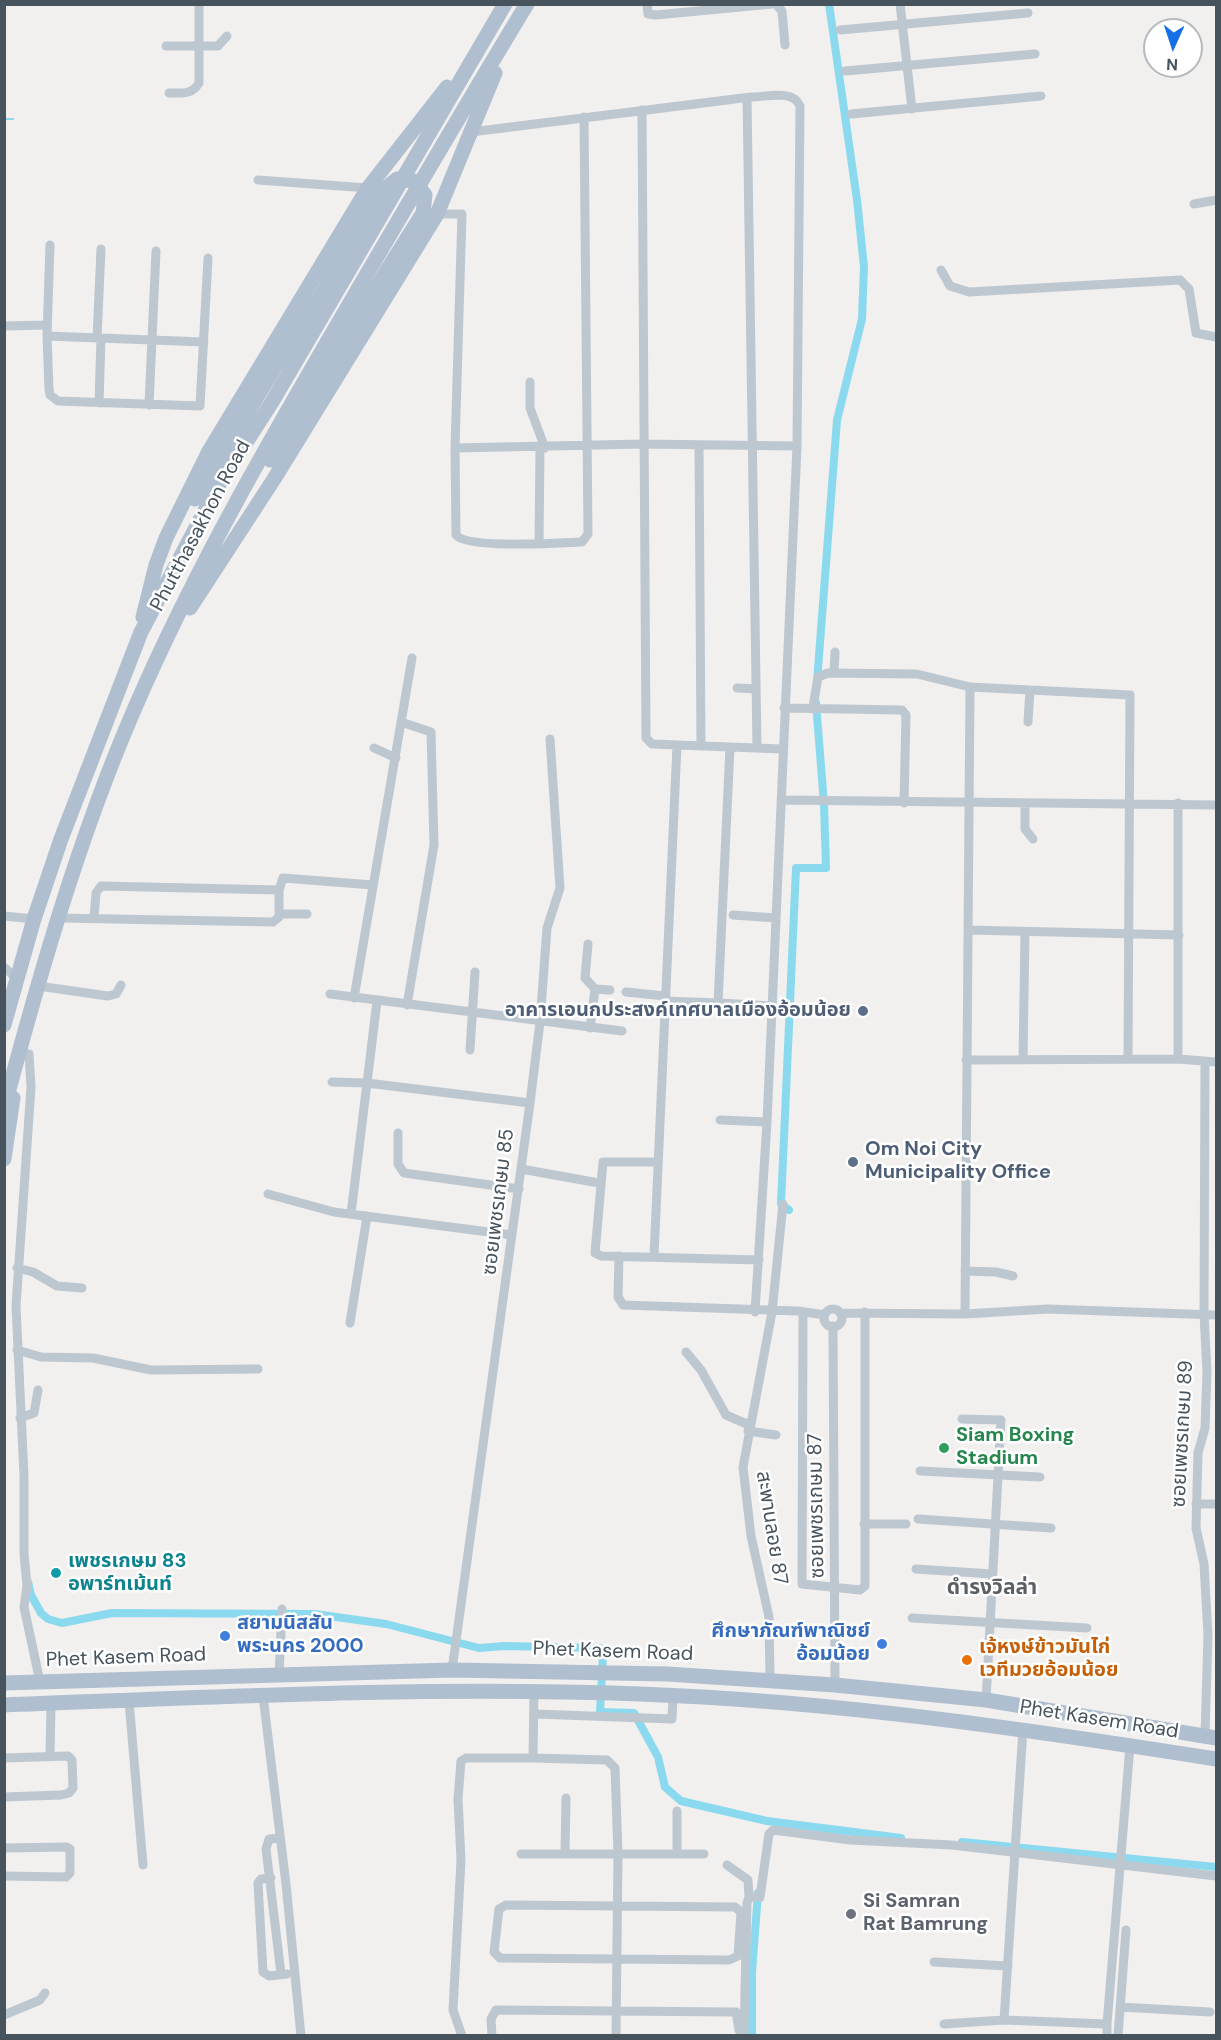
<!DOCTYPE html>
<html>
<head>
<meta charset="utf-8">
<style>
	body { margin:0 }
	#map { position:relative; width:1221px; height:2040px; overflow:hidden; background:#f2efef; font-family:"DM Sans",sans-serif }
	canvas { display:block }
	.frame { position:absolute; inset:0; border:6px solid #47535d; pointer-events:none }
	.north { position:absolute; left:1143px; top:18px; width:60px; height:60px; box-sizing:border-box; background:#fff; border:2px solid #b5babe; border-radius:50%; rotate:183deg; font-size:16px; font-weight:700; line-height:24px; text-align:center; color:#47535d }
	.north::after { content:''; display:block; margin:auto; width:21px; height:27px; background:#1670e5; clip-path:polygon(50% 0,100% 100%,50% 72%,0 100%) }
</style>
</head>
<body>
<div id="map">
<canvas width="1221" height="2040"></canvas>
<div class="frame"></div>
<div class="north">N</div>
</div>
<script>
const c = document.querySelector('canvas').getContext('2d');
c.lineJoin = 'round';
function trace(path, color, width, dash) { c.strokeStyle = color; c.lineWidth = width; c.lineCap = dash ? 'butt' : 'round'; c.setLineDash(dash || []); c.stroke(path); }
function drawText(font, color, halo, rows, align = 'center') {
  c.font = font + ' "DM Sans","Noto Sans Thai",sans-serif'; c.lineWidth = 5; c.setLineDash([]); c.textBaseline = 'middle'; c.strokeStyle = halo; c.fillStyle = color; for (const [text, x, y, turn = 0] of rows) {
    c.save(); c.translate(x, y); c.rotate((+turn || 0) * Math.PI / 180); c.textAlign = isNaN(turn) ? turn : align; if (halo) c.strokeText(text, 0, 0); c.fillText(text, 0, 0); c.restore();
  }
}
trace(new Path2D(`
	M4 119H13`), '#8ad9ee', 2);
trace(new Path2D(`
	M817 682 837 420 862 319 864 267 857 200 829 4
	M789 1210 781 1204 796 868H826L824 804 816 703
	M28 1582 31 1595 41 1613 48 1619 62 1623 112 1613 315 1614 386 1624 479 1648 504 1646 600 1648 603 1655 600 1712 634 1713 658 1757 665 1787 681 1801 767 1821 901 1838
	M962 1842 1216 1867
	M752 2036V1972L758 1893`), '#8ad9ee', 8);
trace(new Path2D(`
	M647 4 648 14 656 15 772 4
	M776 4 782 11 785 45
	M900 4 912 109
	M840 30 1028 13
	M166 46H218L227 36
	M845 71 1035 54
	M169 93C182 93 192 95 199 83V4
	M747 98 757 747
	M642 110 646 738 652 744 782 749
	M851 114 1041 96
	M471 132 751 97C767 97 793 89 800 106L797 446 767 1122 755 1312
	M258 180 368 188
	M1194 204 1216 200
	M437 214H462L455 448 456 535C467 549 561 543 582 542L588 534 584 117
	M50 245 47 336 49 389 50 395 58 401 200 406 208 258
	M941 270 950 286 969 292 1180 280 1189 289 1196 333 1216 337
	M4 326 47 325
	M47 336 204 342
	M97 338 101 249
	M530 382V408L545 448
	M99 403 101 338
	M149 405 156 251
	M699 446 701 745
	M455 448 642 444 797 446
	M539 544 540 448
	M834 673 835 652
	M737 688 756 689
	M813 707 818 677 828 673 917 674 970 687 1130 695 1128 1059
	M784 708 902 710 906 715 904 803
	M401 722 431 732 434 845 407 1005
	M1028 722 1030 690
	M374 748 396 758
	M781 800 1216 805
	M1178 803V1059
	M1025 804V829L1033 839
	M279 914H307
	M733 915 776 918
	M4 916 34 919
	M59 918 273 922 279 917V890L283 878 373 885
	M94 918 96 893 101 886 279 890
	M968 930 1179 935
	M588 944 585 978 595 989 610 990
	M4 967 16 978
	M38 986 108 996 116 994 121 985
	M626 992 665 996
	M330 994 622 1031
	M354 998 412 658
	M665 1001 718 1003 730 747
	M718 1003 772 1006
	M590 1028 595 989
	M470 1050 475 972
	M19 1053 29 1054 31 1087 16 1306 24 1476V1553L27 1586 24 1607 40 1682
	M966 1060 1178 1059 1216 1062
	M1023 1060 1025 932
	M332 1082 367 1083 530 1103
	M720 1120 767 1122
	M398 1133V1164L404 1173 519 1189
	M657 1162H603L595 1253 601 1256 759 1260
	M521 1169 599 1183
	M268 1194 334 1212 512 1235
	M351 1214 377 1001
	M619 1256 618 1297 623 1305 798 1311 825 1315
	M654 1256 677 745
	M17 1268 33 1272 57 1286 82 1288
	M965 1271 996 1272 1013 1276
	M824 1318a9 9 0 1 1 18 0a9 9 0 1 1-18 0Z
	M803 1312 802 1584 860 1590 865 1586V1312
	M840 1313 965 1314 1048 1309 1216 1315
	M965 1314 970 687
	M350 1323 367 1216
	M833 1326 835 1685
	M17 1350 41 1357 93 1358 151 1370 258 1369
	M686 1352 701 1370 726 1415 749 1425
	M20 1418 34 1413 38 1390
	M962 1419 1001 1420 986 1700
	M748 1431 776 1435
	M920 1471 1040 1477
	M1196 1504H1216
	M918 1519 1051 1528
	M864 1524H906
	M916 1569 992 1574
	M912 1618 1087 1628
	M452 1670 530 1103 540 1022 547 928 560 888 550 739
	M279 1675 282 1609
	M770 1680 769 1617 751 1536 743 1467 772 1312 783 1204
	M534 1691 533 1758 607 1760 615 1768 618 1854 616 2036
	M263 1696 286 1884 301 2036
	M129 1701 143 1865
	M535 1714 672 1719 673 1696
	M1205 1736 1208 1635 1204 1564 1196 1528 1198 1453 1205 1428 1207 1372 1204 1314 1205 1062
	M50 1755 51 1704
	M4 1758 68 1756 72 1760 73 1788 69 1793 61 1795 4 1797
	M677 1811V1854
	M280 1838 269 1839 266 1849 281 1974
	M4 1848 67 1847 70 1849V1873L66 1877 4 1876
	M565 1853 566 1798
	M521 1854H704
	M727 1865 748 1880 749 1897
	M271 1878 261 1879 258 1883 263 1972 269 1976 287 1974
	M506 1905 735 1907 741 1912 738 1956 729 1960 500 1958 494 1952 499 1909Z
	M934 1962 1008 1966
	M1120 2007 1210 2012
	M4 2015 40 2000 45 1993
	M1004 2020 1023 1729
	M944 2024 1004 2020 1107 2024V2036
	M1107 2024 1130 1746
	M462 2036 453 2010 461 1860 458 1799 461 1761 466 1758H533
	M492 2036 491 2019 496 2010 736 2012 739 2030
	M744 2036 747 1903 749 1897H760L769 1834 773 1830 850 1840 952 1845 1216 1876
	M1118 2036 1126 1930`), '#bdc7cf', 9);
trace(new Path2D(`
	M270 460 316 383
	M195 499 272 372
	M190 608 274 479 437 214 495 73
	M143 617 156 565 166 538 208 453 368 188 447 87
	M4 1025 34 919 61 839 141 632 218 486 272 402 505 4
	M4 1108C40 973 79 837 134 710 196 566 275 431 354 296 411 199 468 101 527 4
	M4 1159 13 1098
	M4 1683 452 1670 667 1674 835 1685 986 1700 1216 1738
	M4 1705C216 1697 428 1686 640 1694 834 1701 1025 1729 1216 1759`), '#afbfcf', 15);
trace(new Path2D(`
	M272 372 324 290 380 193 397 179 414 181 425 195 423 213 316 383`), '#afbfcf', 15);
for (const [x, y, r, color] of [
	[863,1011,6,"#5c6f8a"],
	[853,1162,6,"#5c6f8a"],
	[944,1448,6,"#2e9e5b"],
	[56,1573,6,"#0f9aa8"],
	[225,1636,6,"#3f7fe0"],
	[882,1644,6,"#3f7fe0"],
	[967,1660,6,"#e8710a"],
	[851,1914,6,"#6b7280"]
]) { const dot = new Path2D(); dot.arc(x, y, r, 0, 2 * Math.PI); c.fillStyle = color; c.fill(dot); trace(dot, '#fff', 2); }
drawText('20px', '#47535d', '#fff', [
	["Phutthasakhon Road",201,526,-62],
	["ซอยเพชรเกษม 85",499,1202,-83],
	["ซอยเพชรเกษม 89",1183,1434,-87],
	["ซอยเพชรเกษม 87",817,1506,-91],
	["สะพานลอย 87",771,1528,81],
	["Phet Kasem Road",613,1652,2],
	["Phet Kasem Road",126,1658,-2],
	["Phet Kasem Road",1099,1720,9]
]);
drawText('bold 20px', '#4e5e75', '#fff', [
	["อาคารเอนกประสงค์เทศบาลเมืองอ้อมน้อย",851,1011],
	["Om Noi City",865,1150,"left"],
	["Municipality Office",865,1173,"left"]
], 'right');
drawText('bold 20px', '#27864d', '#fff', [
	["Siam Boxing",956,1436],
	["Stadium",956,1459]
], 'left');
drawText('bold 20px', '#0d838f', '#fff', [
	["เพชรเกษม 83",68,1562],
	["อพาร์ทเม้นท์",68,1585]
], 'left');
drawText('bold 20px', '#366cbe', '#fff', [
	["สยามนิสสัน",237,1624],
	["พระนคร 2000",237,1647],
	["ศึกษาภัณฑ์พาณิชย์",870,1632,"right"],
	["อ้อมน้อย",870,1655,"right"]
], 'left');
drawText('bold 20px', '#c56008', '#fff', [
	["เจ้หงษ์ข้าวมันไก่",979,1648],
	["เวทีมวยอ้อมน้อย",979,1671]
], 'left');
drawText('bold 20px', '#5b616d', '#fff', [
	["Si Samran",863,1902],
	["Rat Bamrung",863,1925]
], 'left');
drawText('bold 21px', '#5c6065', '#fff', [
	["ดำรงวิลล่า",992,1588]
]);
</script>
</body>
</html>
